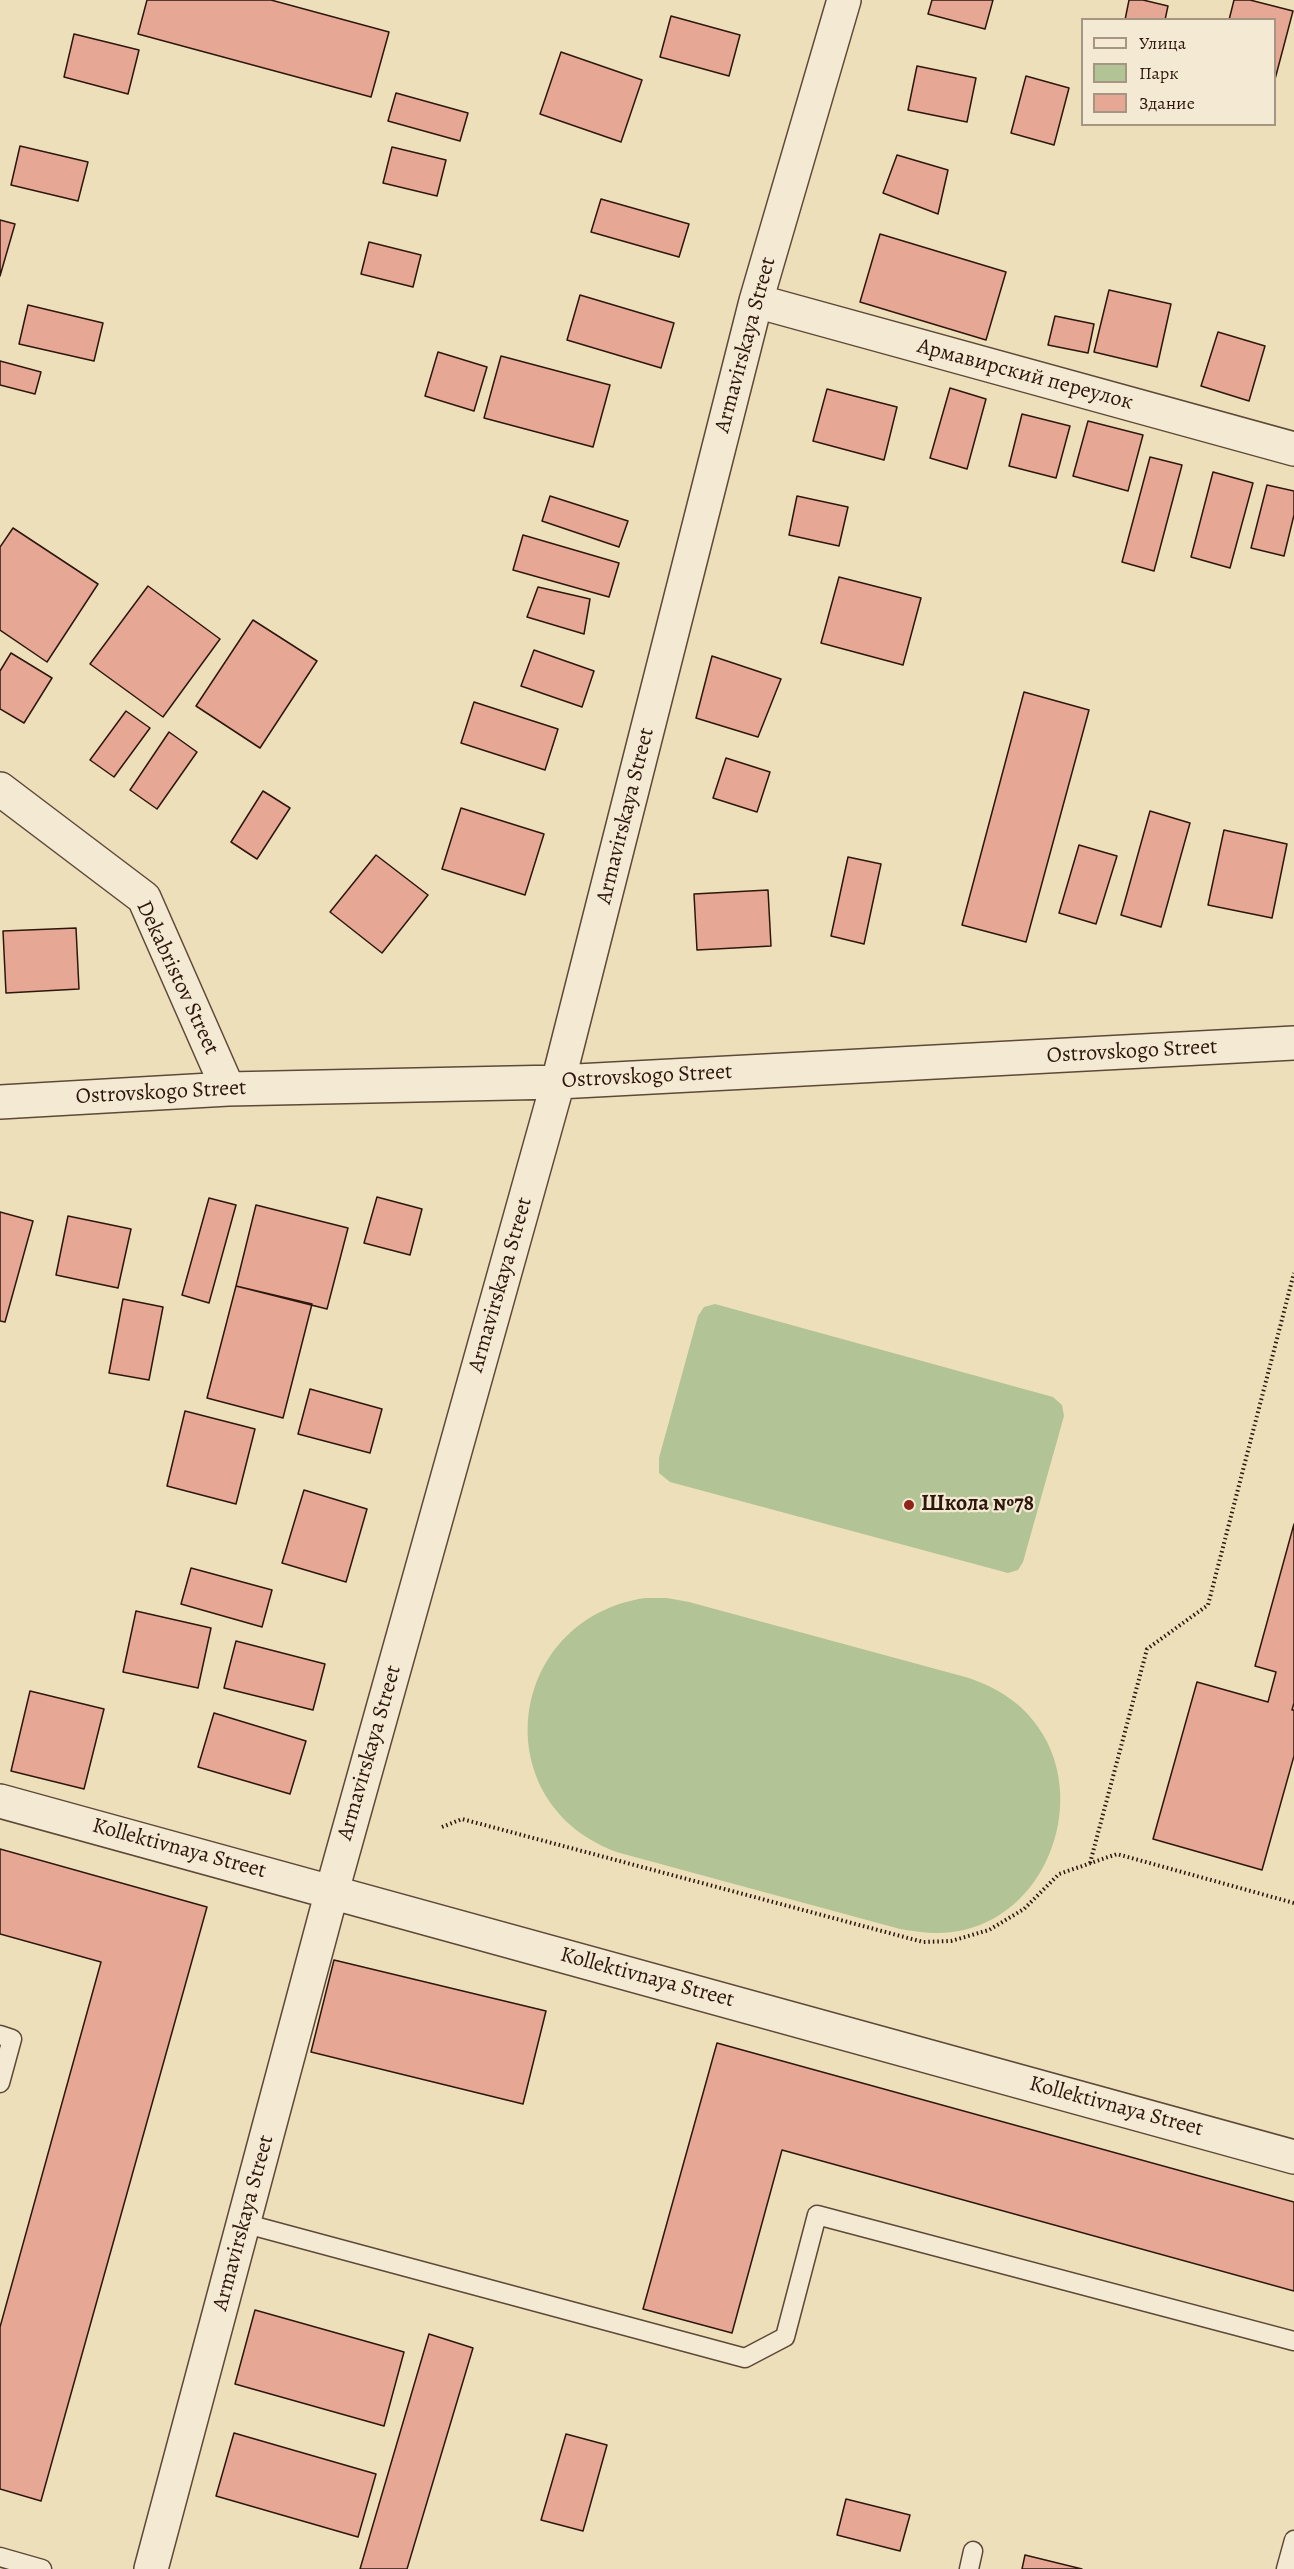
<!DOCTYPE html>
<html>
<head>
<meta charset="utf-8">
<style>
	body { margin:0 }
	#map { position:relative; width:1294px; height:2569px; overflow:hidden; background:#eedfbb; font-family:Alegreya,serif }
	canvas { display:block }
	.legend { position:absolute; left:1081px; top:18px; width:195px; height:108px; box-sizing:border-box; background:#f4ead3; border:2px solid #a49683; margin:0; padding:8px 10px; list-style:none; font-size:18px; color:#2d170c }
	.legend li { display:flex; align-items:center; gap:12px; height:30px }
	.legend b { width:30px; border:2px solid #a49683 }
</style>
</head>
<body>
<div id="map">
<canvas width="1294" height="2569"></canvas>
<ul class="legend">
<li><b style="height:8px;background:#f4ead3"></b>Улица</li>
<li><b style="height:16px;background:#b2c395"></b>Парк</li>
<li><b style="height:16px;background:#e6a795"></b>Здание</li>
</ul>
</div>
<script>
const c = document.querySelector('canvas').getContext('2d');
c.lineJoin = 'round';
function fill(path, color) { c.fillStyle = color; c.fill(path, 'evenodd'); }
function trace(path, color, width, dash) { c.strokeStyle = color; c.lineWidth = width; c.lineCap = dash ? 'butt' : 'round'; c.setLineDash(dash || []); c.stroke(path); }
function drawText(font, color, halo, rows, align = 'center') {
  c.font = font + ' Alegreya,serif'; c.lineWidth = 4.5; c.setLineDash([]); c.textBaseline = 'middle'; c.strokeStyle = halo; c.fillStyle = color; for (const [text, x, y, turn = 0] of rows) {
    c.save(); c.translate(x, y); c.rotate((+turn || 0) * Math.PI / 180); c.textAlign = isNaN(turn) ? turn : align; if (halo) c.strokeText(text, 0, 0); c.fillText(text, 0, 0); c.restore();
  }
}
fill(new Path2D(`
	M715 1304 1053 1397 1062 1405 1064 1416 1023 1562 1018 1570 1008 1573 670 1482 659 1473V1458L698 1316 704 1307Z
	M645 1598H667L689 1602 969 1678C997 1688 1021 1702 1038 1727 1088 1797 1050 1910 964 1930 942 1935 922 1933 900 1929L620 1853C483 1806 505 1619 645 1598Z`), '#b2c395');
const building = new Path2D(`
	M147 0H271L389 32 371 97 138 34Z
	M932 0H993L985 29 928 14Z
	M1129 0H1143L1168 6 1165 20H1125Z
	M1234 0H1250L1293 11 1274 83V20H1229Z
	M671 16 740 35 729 76 660 57Z
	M74 34 139 50 128 94 64 77Z
	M561 52 642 80 621 142 540 114Z
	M917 66 976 78 967 122 908 110Z
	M1026 76 1069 88 1054 145 1011 133Z
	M396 93 468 113 460 141 388 121Z
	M20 146 88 162 78 201 11 185Z
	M392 147 446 160 437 196 383 183Z
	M897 155 948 170 938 214 883 193Z
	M601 199 689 224 679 257 591 232Z
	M0 220 15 224 0 276Z
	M880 234 1006 272 986 340 860 302Z
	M369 242 421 255 413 287 361 274Z
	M1109 290 1171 304 1157 367 1094 352Z
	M580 295 674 323 661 368 567 340Z
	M28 305 103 323 94 361 19 344Z
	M1055 316 1094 324 1088 353 1048 345Z
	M1218 332 1265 346 1249 401 1201 386Z
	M438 352 487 367 474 411 425 396Z
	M501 356 610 385 593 447 484 418Z
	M0 361 41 372 35 394 0 385Z
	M950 388 986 399 967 469 930 458Z
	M827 389 897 407 884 460 813 441Z
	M1022 414 1070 426 1056 478 1009 466Z
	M1088 421 1143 435 1128 491 1073 476Z
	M1150 457 1182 465 1154 571 1122 562Z
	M1213 472 1253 483 1230 568 1191 557Z
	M1267 485 1294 491V515L1284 556 1251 548Z
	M550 496 628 521 619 547 542 521Z
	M797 496 848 507 839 546 789 535Z
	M13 528 98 584 47 662 0 630V547Z
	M523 535 619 563 609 597 513 570Z
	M839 577 921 598 903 665 821 643Z
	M148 586 220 639 163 717 90 664Z
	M538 587 590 599 584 634 527 617Z
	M253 620 317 661 260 748 196 706Z
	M534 650 594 671 582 707 521 686Z
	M11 653 52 678 24 723 0 709V671Z
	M712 656 781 679 758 737 696 718Z
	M1024 692 1089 710 1026 942 962 925Z
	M474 702 558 729 545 770 461 743Z
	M126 711 150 728 114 777 90 760Z
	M169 732 197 752 157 809 130 790Z
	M726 758 770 772 757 812 713 798Z
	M263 791 290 808 257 859 231 842Z
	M461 808 544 834 525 895 442 869Z
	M1150 811 1190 823 1161 927 1121 915Z
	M1224 830 1287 844 1272 918 1208 905Z
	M1079 845 1117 856 1096 924 1059 913Z
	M376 855 428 895 382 953 330 912Z
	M848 857 881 864 864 944 831 936Z
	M768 890 771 946 697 950 694 894Z
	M76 928 79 989 6 993 3 931Z
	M377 1197 422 1209 410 1255 364 1243Z
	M209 1198 236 1205 209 1303 182 1295Z
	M256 1205 348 1228 327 1309 236 1286Z
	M0 1212 33 1221 5 1322 0 1321Z
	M68 1216 131 1229 118 1288 56 1275Z
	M236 1286 312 1304 283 1418 207 1398Z
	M123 1299 163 1307 149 1380 109 1373Z
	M310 1389 382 1409 370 1453 298 1434Z
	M185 1411 255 1429 236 1504 167 1486Z
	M304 1490 367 1509 346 1582 282 1563Z
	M1294 1524V1703L1292 1710H1294V1756L1262 1870 1153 1839 1197 1682 1268 1702 1276 1672 1255 1666Z
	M191 1568 272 1590 262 1627 181 1604Z
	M136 1611 211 1628 198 1688 123 1672Z
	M236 1641 325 1664 313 1710 224 1688Z
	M30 1691 104 1709 84 1789 11 1771Z
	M214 1713 306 1741 290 1794 198 1767Z
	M0 1849 207 1907 41 2501 0 2489V2327L101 1962 0 1934Z
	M334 1960 546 2011 523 2104 311 2052Z
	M717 2043 1294 2202V2291L782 2150 732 2333 643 2309Z
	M255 2310 404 2352 384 2426 235 2384Z
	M429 2334 473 2348 407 2569H360Z
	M234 2433 376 2474 358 2537 216 2496Z
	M566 2434 607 2445 583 2531 541 2520Z
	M846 2499 910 2515 900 2551 837 2535Z
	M1025 2555 1082 2569H1022Z`);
fill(building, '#e6a795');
trace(building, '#2d170c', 1.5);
const service = new Path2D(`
	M0 2035 12 2039 0 2083
	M243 2223 745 2358 785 2337 817 2215 1294 2341
	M0 2557 42 2569
	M969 2569 973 2551
	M1286 2569 1294 2540`);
const minor = new Path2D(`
	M756 301 1294 449
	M0 789 144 898 228 1089
	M0 1102 228 1089 558 1082 1294 1043
	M0 1801 1294 2157
	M151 2569 332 1891 558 1082 756 301 844 0`);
trace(service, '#5d4938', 21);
trace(minor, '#5d4938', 36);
trace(new Path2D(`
	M442 1827 462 1819 923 1942 951 1941 989 1930 1024 1909 1059 1874 1117 1854 1294 1903
	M1090 1863 1147 1649 1208 1605 1294 1273`), '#2d170c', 4, [1.5, 3]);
trace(service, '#f4ead3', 18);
trace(minor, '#f4ead3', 33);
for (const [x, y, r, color] of [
	[909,1505,6,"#8f2418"]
]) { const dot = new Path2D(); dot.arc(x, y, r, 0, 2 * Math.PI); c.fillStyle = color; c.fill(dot); trace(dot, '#f4ead3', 2); }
drawText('22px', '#2d170c', '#f4ead3', [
	["Armavirskaya Street",746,345,-75],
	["Армавирский переулок",1025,375,15],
	["Armavirskaya Street",626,816,-76],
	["Dekabristov Street",177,978,65],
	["Ostrovskogo Street",1132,1052,-3],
	["Ostrovskogo Street",647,1077,-3],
	["Ostrovskogo Street",161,1093,-3],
	["Armavirskaya Street",501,1285,-74],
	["Armavirskaya Street",370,1753,-74],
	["Kollektivnaya Street",179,1849,15],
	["Kollektivnaya Street",647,1978,15],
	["Kollektivnaya Street",1116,2107,15],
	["Armavirskaya Street",244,2223,-75]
]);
drawText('bold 22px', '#2d170c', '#f4ead3', [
	["Школа №78",921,1505]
], 'left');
</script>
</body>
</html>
